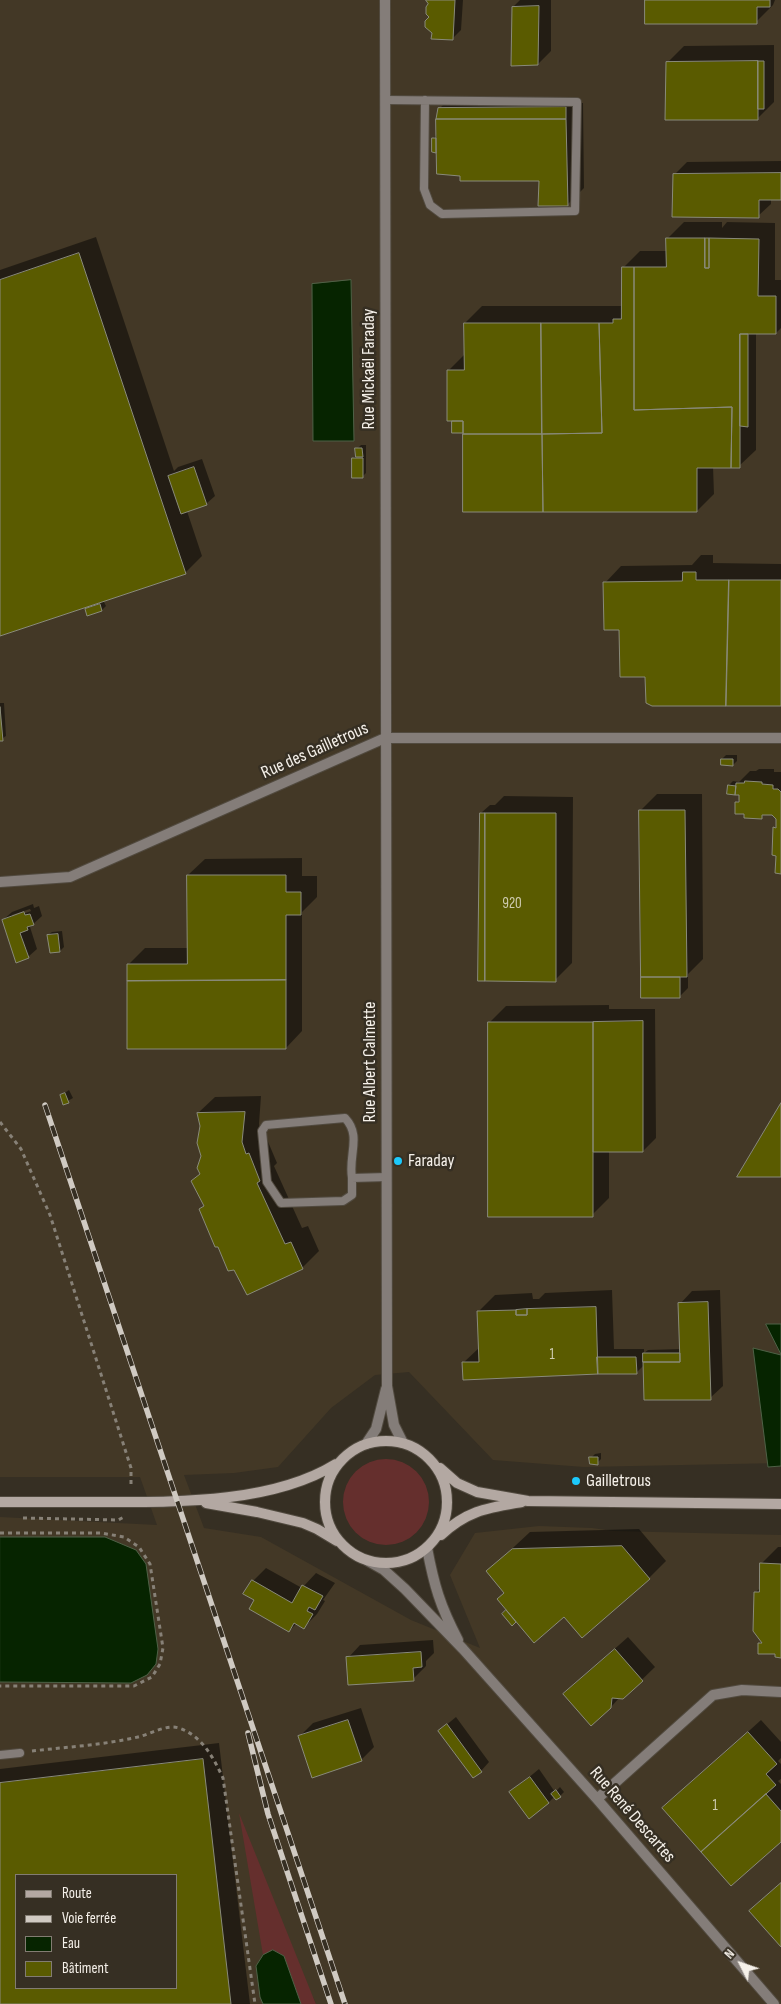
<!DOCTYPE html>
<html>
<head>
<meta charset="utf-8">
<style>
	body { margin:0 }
	#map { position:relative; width:781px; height:2004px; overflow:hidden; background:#362f23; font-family:"Sofia Sans Condensed",sans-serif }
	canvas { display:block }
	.legend { position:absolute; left:15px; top:1874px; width:162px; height:115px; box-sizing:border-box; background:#362f23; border:1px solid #827c72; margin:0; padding:6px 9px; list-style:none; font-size:15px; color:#f5f0e9 }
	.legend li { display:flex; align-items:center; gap:10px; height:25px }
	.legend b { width:25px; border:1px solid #827c72 }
	.north { position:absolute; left:716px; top:1939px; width:50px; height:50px; -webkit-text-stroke:4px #362f23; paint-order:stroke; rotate:311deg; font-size:14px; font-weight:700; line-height:20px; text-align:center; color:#f5f0e9 }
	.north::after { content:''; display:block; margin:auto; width:18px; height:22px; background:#f5f0e9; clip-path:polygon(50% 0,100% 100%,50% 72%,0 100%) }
</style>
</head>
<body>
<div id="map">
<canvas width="781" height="2004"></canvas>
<ul class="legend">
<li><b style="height:6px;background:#b3a8a2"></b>Route</li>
<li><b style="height:6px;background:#d0cac2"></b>Voie ferrée</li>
<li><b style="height:14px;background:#062400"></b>Eau</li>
<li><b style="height:14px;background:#5a5b00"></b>Bâtiment</li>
</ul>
<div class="north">N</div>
</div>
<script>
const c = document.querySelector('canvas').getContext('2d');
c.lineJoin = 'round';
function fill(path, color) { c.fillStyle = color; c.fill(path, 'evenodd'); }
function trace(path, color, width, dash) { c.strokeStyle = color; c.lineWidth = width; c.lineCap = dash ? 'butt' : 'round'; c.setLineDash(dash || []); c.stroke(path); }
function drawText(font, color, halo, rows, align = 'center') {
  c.font = font + ' "Sofia Sans Condensed",sans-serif'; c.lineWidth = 5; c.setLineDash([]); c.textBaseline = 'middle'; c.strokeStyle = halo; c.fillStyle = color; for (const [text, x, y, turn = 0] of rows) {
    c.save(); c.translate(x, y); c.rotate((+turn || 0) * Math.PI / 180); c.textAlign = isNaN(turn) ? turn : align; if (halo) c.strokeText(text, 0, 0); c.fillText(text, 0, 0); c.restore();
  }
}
fill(new Path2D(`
	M0 0H781V1463L584 1467 493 1460 409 1372 375 1375 331 1408 278 1467 234 1473 184 1475 204 1528 261 1537 411 1620 480 1648 450 1575 475 1533 539 1526 592 1528 613 1531 781 1535V2004H316L313 1997 303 2004H0V1517L157 1525 140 1477H0ZM16 1875H176V1988H16Z`), '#433826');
fill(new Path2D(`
	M343 1502a43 43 0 1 1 86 0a43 43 0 1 1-86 0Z
	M239 1813 313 1997 316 2004H301L284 1956 273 1950 263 1955Z`), '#652f2d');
const water = new Path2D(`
	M351 280 354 441H313L312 284Z
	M766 1324H781V1466L768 1467 753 1348 781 1355Z
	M0 1537H105L136 1550 146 1564 158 1649 156 1664 147 1675 131 1683 0 1682Z
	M273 1950 284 1956 301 2004H263L260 1997 256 1966 263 1955Z`);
fill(water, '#062400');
trace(water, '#4e6146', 1);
fill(new Path2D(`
	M427 0H463L461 30 453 38 431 17 430 4Z
	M520 0H551V51L538 64 513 7Z
	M646 0H775L773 5 756 22Z
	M774 45V102L757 119 667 63 684 46Z
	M448 100 583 103 584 188 567 205 540 179 461 175 438 152 433 151V139L437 134 439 109Z
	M781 161V199H771V204L758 216 674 175 687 162Z
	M684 222H722V228L727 222 775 223V280H781V328L776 333H756V450L739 466H713L714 494 697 511 465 430 448 371 465 354V323L482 306H623V268L640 251H667V239Z
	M96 237 174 471 178 467 202 459 215 496 206 504 187 511 202 556 185 573 103 600 106 606 102 610H87L93 604 0 635V270Z
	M361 445H366V473L362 477 353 458 357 455V449Z
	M701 555H713V563L781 564V704L646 676 605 583 621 566 692 565Z
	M0 703H4L6 736 0 740Z
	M726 755H737V761L733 765 722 759Z
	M759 769H774V772H781V873L774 828 778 825 777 818 773 814H764L761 817 746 813 736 803 740 799V794L729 785 733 781 739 782 750 771H756Z
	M657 794H702L703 959 688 974V988L679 997 640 811Z
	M504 796 573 797 572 963 555 980 481 813 490 805H495Z
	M302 858V876H317V897L302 912V1031L286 1048 128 965 145 948H188V875L205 859Z
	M33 904 34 908 39 906 42 916 30 927 37 949 28 957 3 920 12 912ZM30 909 31 911 12 918V915Z
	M62 931 64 947 60 951 48 935 52 932Z
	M609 1005V1009H655L656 1138 643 1151H609V1198L592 1215 489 1023 506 1006Z
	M69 1090 73 1098 64 1103 62 1095Z
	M261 1096 259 1124 262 1138 266 1137 277 1163 274 1166 302 1228 308 1226 319 1251 302 1268H235L200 1209 205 1205 201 1173 202 1126 198 1113 215 1097Z
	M612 1290 614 1349H644V1353L648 1350 681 1349 680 1304 692 1291 720 1290 723 1386 710 1398 644 1365 637 1372 463 1363 480 1347 478 1312 495 1295 532 1293 533 1299H539L545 1293Z
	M601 1453V1459L597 1463 591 1458 595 1454Z
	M639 1529 666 1561 649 1578 564 1615 516 1620 512 1624 503 1614 507 1610 506 1592 488 1571 530 1532Z
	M778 1547H781V1656L759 1643 762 1641 755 1593 760 1588 761 1564Z
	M266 1568 302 1588 316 1573 335 1583 323 1600 325 1601 317 1614 304 1627 297 1623 289 1631 256 1600 253 1581Z
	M628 1637 655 1667 623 1698 620 1697 611 1707 564 1694Z
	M433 1640 434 1653 426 1661V1666L413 1679 348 1658 360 1645Z
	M361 1708 374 1747 361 1760 300 1736 313 1723Z
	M456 1717 489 1762 481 1771 439 1731Z
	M761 1720 781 1742V1758L778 1761 781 1764V1779L778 1781 781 1784V1840L731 1884 664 1808Z
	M219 1743 250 2004H0V1769ZM16 1875H176V1988H16Z
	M539 1769 555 1792 560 1787 564 1792 560 1796 554 1797 549 1802 511 1792Z`), '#0007');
const building = new Path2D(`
	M426 0H455L453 40 431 39 432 33 425 27V21L429 17 426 14V7L428 4Z
	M645 0H770V7H757V24H645Z
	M539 6 538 65 511 66 512 7Z
	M758 61V120H665L666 62Z
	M758 61H764V109H758Z
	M566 107V119H436L438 108Z
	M436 119H566L568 206H538L539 181H460V176L437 174Z
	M432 138H436V153L432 152Z
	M781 173V200H759V218L672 217 673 174Z
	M666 238H705V268H709V238L759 239 758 296H776V334H740V468H731L732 407 634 410V267H666Z
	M705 238H709V268H705Z
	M79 253 186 574 0 636V280Z
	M622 267H634V410L732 407 731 468H697V512H543L542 434 602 433 599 323H613V319H621Z
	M464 323H541L542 434H463V421H447V370H464Z
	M541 323H599L602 433 542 434Z
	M740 334H748V427L740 426Z
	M452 421H463V433H452Z
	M463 434H542L543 512H463Z
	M355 448H362L363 457H356Z
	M352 458H363V478H352Z
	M194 467 207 505 181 514 168 476Z
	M683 572H696V580H729L726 706H652L646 703 645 677H620L619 630H604L603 582 682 581Z
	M729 580H781V706H726Z
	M100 604 102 611 87 616 85 609Z
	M0 707 3 741H0Z
	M721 759H733V766L721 765Z
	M745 781 762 782V784L773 785V789H778L781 792V874L775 873 776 856 772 855 773 827 776 828V819L772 815H762V819L744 818V814H735V802H739V795H735L736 783H744Z
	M728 785 736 786 735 795 727 794Z
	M639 810H685L687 977H641Z
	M480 813H485V981H478Z
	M485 813H556V982L485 981Z
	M187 875H286V892H301V915H286V980L127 981V964H187Z
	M24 912 25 915 30 914 34 925 27 927 28 930 20 933 29 958 16 963 2 920Z
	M58 934 60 952 50 953 47 935Z
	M641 977H680V998H641Z
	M286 980V1049H127V981Z
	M643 1021V1152H593V1022Z
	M488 1022H593V1217H488Z
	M65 1093 69 1103 63 1105 60 1095Z
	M781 1103V1177H737Z
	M245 1112 242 1142 246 1154 249 1153 260 1181 257 1183 285 1244 291 1242 303 1269 247 1295 234 1270 228 1271 218 1247H215L199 1209 204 1206 191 1181 200 1174 197 1168 201 1156 197 1143 200 1126 197 1113Z
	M708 1302 711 1400H644L643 1362H680L678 1303Z
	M596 1307 598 1374 463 1380 462 1362H479L477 1311 516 1310V1315H527V1309Z
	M527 1309V1315H516V1310Z
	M643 1353H680V1362H643Z
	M597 1357H636L637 1374H598Z
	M589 1457H598V1465L590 1464Z
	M622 1546 650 1579 582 1638 564 1617 534 1643 497 1599 504 1593 486 1571 512 1549Z
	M760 1563 781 1564V1658L775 1657V1654H758V1643H762L753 1631 754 1592H759Z
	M252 1580 292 1603 302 1585 323 1596 315 1610 309 1607 307 1611 313 1614 304 1629 294 1623 289 1632 249 1609 254 1600 243 1594Z
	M506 1610 516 1622 512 1626 502 1614Z
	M615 1649 643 1681 623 1699 612 1698 611 1708 591 1726 563 1694Z
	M421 1652 422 1667 413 1668 414 1681 348 1685 346 1657Z
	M348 1720 362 1761 312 1778 298 1736Z
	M447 1724 482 1772 473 1778 438 1731Z
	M748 1732 777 1764 766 1774 776 1785 701 1852 662 1808Z
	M203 1759 231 2004H0V1783ZM16 1875H176V1988H16Z
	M530 1777 549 1803 529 1819 509 1792Z
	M556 1790 561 1797 556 1800 551 1794Z
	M766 1794 781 1811V1842L731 1886 701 1852Z
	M781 1883V1947L749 1911Z`);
fill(building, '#5a5b00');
trace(building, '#898a7a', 1);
const lane = new Path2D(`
	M386 100 577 102 575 211 442 214 430 205 424 189 425 100
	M352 1178V1195L343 1201 281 1203 267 1182 262 1131 266 1125 345 1118C362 1136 348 1155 352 1178L387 1177
	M0 1755 20 1753`);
const street = new Path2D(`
	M385 0 387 1386 394 1425 403 1443
	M0 882 70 877 385 738H781
	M366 1444 376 1429 386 1389
	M427 1548C434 1585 440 1606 458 1640
	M368 1561 384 1570 405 1589 463 1649 597 1799 774 2004
	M597 1799 713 1695 742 1690 781 1692`);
const secondary = new Path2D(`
	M325 1502a61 61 0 1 1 122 0a61 61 0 1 1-122 0Z
	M440 1468 457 1483 477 1492 528 1501 781 1504
	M0 1502C35 1502 71 1502 106 1502 179 1502 273 1503 336 1464
	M206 1503 257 1512 303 1523 317 1529 337 1541
	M441 1535C468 1510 488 1508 522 1502`);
trace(lane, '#514a3f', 10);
trace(street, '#514a3f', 12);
trace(secondary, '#514a3f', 12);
trace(new Path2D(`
	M0 1122 21 1149 50 1215 131 1468V1488
	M23 1518 118 1520 124 1517
	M0 1533H101L124 1537 139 1547 150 1564 163 1648 160 1664 152 1677 134 1686H0
	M32 1751C67 1747 103 1745 138 1737 151 1734 166 1724 179 1728 202 1736 213 1757 223 1778L255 2004`), '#878177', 3, [4, 4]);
trace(lane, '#847d79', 8);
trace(street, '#847d79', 10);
trace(secondary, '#b3a8a2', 10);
const rail = new Path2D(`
	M45 1105 345 2004
	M248 1733 268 1814 331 2004`);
trace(rail, '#d0cac2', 5.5);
trace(rail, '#362f23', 4, [11]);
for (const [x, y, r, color] of [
	[398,1161,5,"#1cc9fc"],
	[576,1481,5,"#1cc9fc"]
]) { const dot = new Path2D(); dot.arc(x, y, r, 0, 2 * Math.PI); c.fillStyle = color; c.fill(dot); trace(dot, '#362f23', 2); }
drawText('15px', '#cecbaf', null, [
	["920",512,904],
	["1",552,1355],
	["1",715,1806]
]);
drawText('18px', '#f5f0e9', '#362f23', [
	["Rue Mickaël Faraday",369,369,-90],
	["Rue des Gailletrous",315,751,-24],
	["Rue Albert Calmette",370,1062,-90],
	["Rue René Descartes",632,1815,49]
]);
drawText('18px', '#f5f0e9', '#362f23', [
	["Faraday",408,1161],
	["Gailletrous",586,1481]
], 'left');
</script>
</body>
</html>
